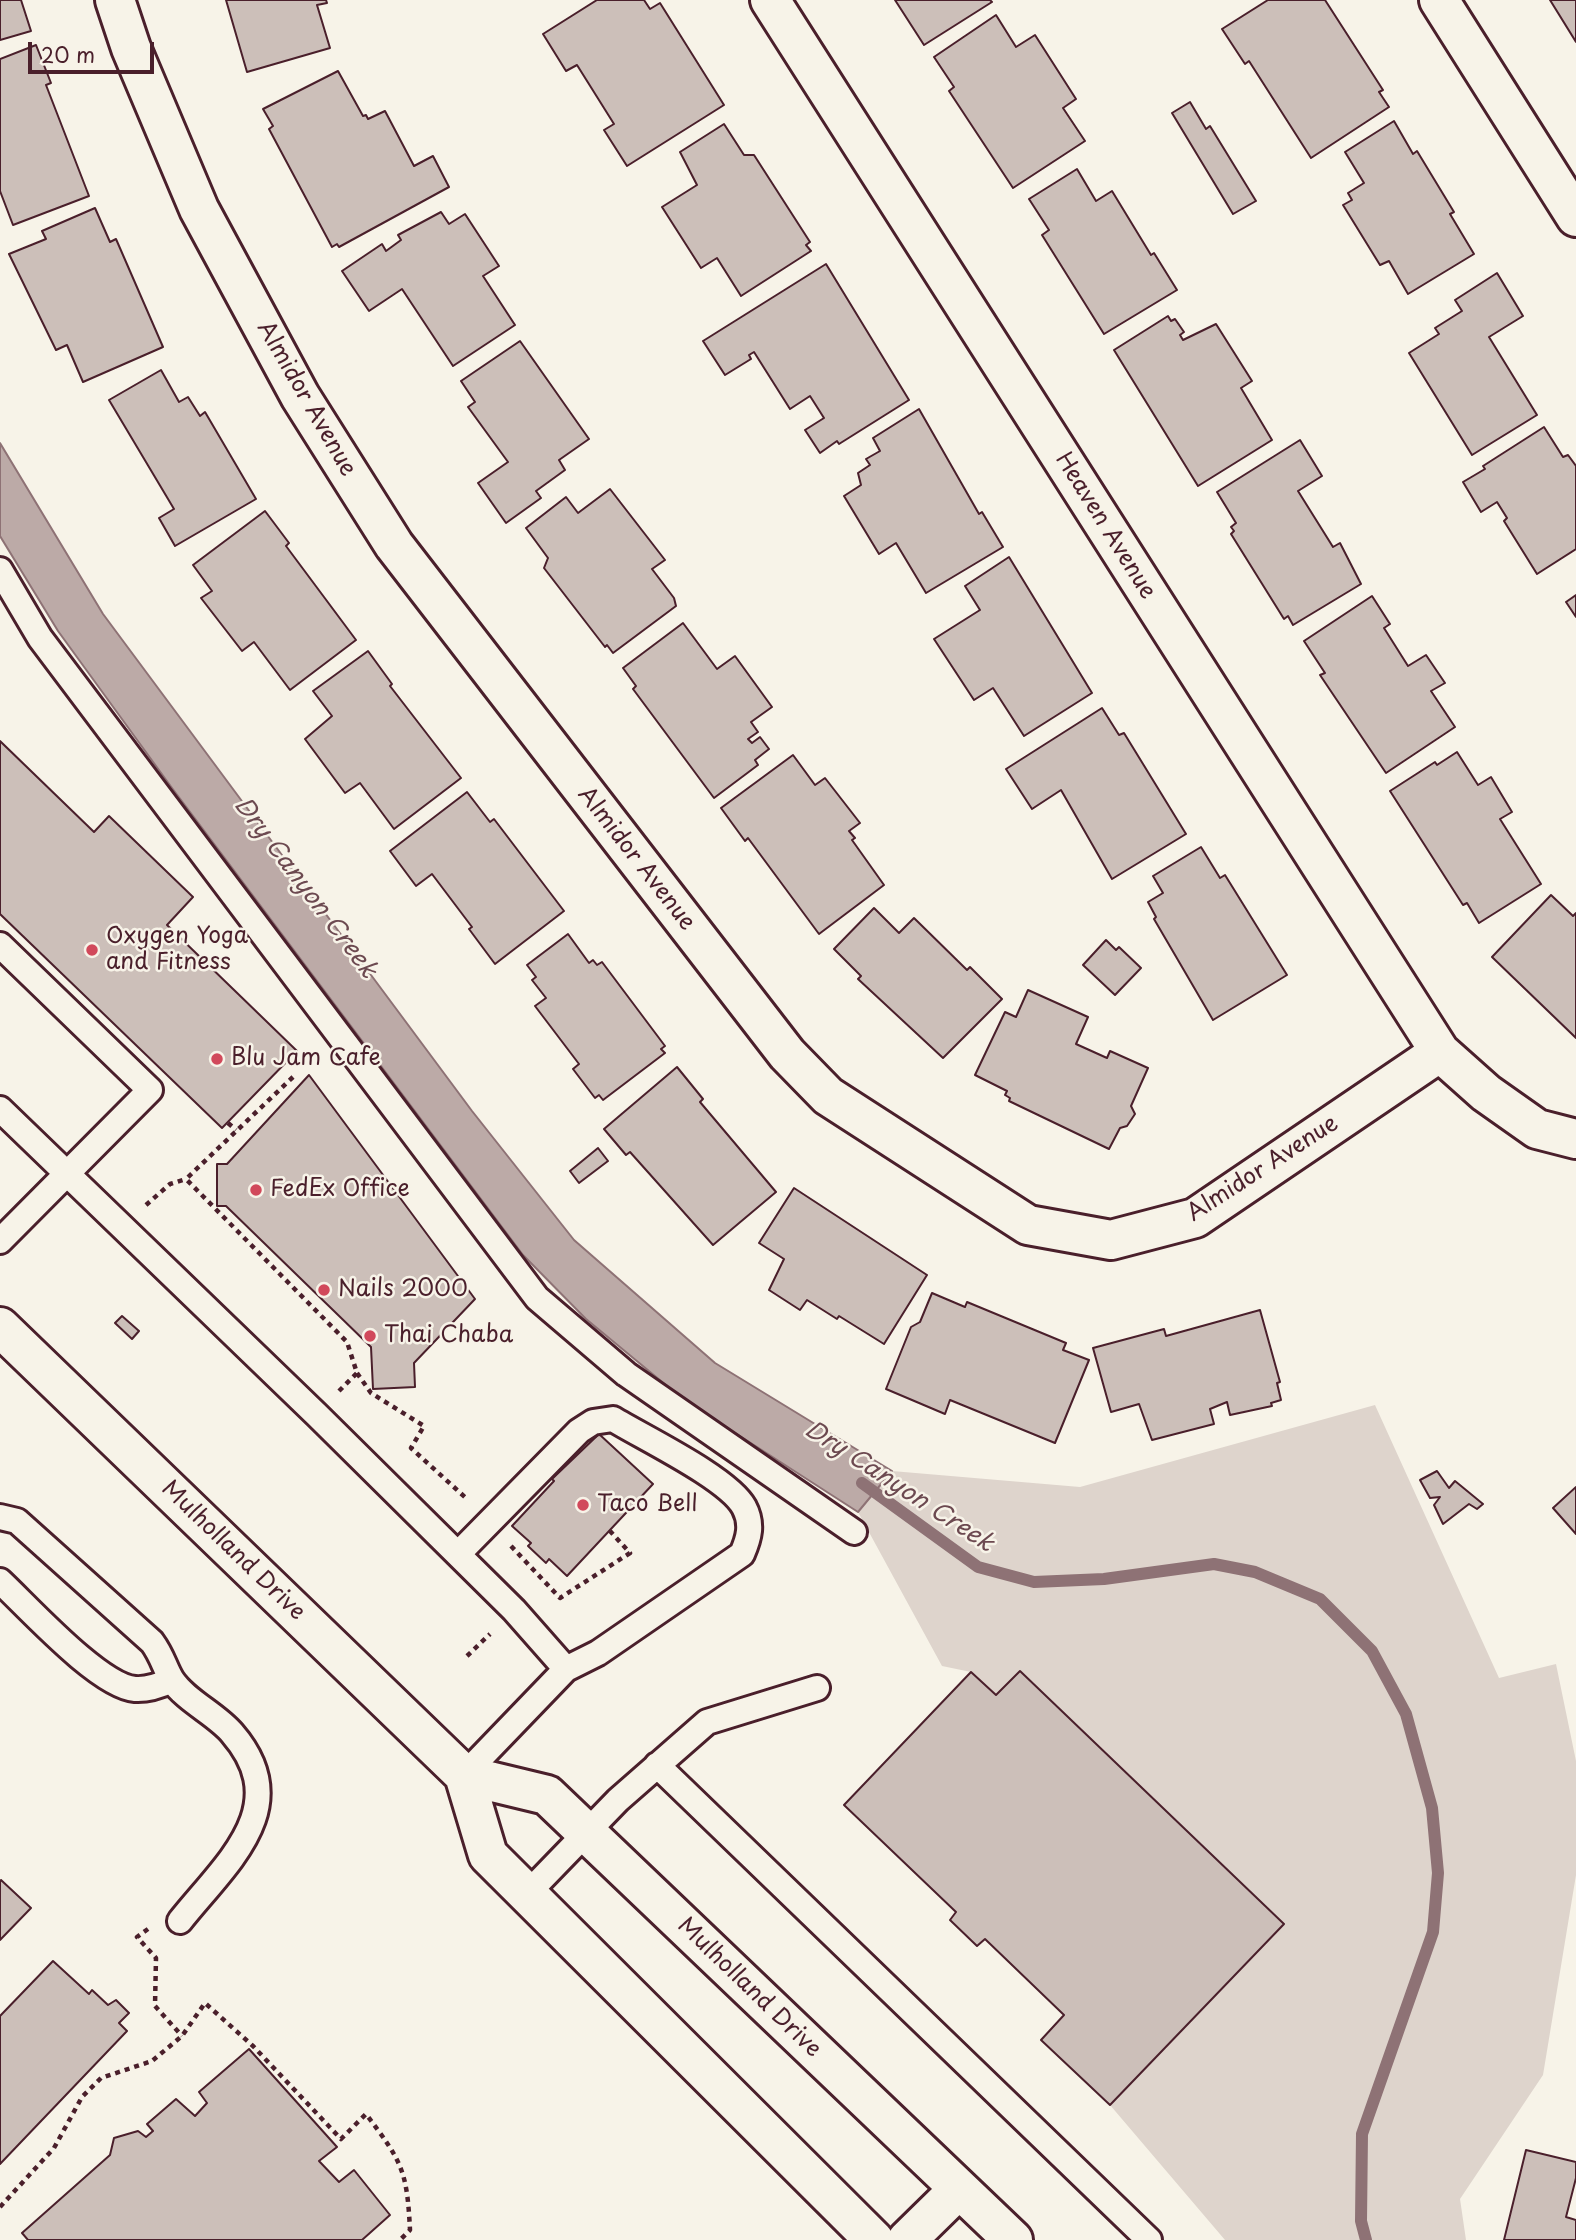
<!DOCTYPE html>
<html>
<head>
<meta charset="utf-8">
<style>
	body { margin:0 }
	#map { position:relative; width:1576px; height:2240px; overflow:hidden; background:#f7f3e8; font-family:"Playpen Sans",sans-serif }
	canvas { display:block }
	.scale { position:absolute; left:28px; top:42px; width:126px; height:32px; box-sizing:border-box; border:4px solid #4a1f2b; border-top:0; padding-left:9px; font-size:21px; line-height:24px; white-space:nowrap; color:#4a1f2b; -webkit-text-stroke:5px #f7f3e8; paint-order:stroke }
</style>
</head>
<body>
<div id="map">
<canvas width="1576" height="2240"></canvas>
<div class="scale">20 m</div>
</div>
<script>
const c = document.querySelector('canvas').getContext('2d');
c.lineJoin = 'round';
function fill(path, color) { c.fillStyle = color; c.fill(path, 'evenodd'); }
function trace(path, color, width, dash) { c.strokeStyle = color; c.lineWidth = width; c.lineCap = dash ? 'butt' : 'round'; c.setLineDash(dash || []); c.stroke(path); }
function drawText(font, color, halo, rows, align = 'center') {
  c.font = font + ' "Playpen Sans",sans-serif'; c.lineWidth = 5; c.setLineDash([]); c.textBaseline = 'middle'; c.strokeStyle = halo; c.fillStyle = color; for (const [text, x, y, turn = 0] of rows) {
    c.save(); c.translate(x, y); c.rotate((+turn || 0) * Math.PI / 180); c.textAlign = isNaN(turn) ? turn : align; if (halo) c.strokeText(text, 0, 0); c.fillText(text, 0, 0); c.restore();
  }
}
fill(new Path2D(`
	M1375 1405 1499 1678 1556 1664 1576 1761V1875L1543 2075 1460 2199 1466 2240H1225L1110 2105 1283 1924 1020 1671 996 1695 971 1672 942 1666 858 1512 892 1471 1080 1487Z`), '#ded4cc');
const water = new Path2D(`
	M0 443 103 614 472 1111 574 1240 715 1363 892 1471 858 1512 684 1400 586 1319 523 1255 172 788 58 631 0 536Z`);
fill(water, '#bcaaa7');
trace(water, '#8e7275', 2);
trace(new Path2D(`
	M862 1483 978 1567 1034 1582 1104 1579 1214 1564 1255 1572 1320 1599 1372 1651 1406 1714 1432 1808 1438 1873 1433 1932 1362 2134 1361 2221 1366 2240`), '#8e7275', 12);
const building = new Path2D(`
	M0 0H21L31 31 0 40Z
	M226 0H326L327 3 317 5 330 48 247 72Z
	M597 0H644L650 9 660 3 724 105 627 166 604 130 614 124 577 65 566 71 543 34Z
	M895 0H990L992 2 924 45Z
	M1268 0H1325L1383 90 1379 92 1389 107 1311 158 1249 61 1245 64 1222 29Z
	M1550 0H1576V42Z
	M996 15 1016 47 1035 35 1076 99 1063 108 1085 141 1013 188 949 91 954 87 934 57Z
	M36 45 51 83 46 85 89 196 13 225 0 191V59Z
	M338 71 363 116 366 115 368 119 385 111 414 166 433 156 449 187 339 247 337 244 332 247 269 129 273 126 263 109Z
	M1190 102 1206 129 1210 126 1256 201 1233 214 1172 113Z
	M1394 121 1413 154 1417 151 1454 212 1450 214 1474 254 1408 294 1389 261 1380 265 1343 205 1352 200 1348 193 1364 183 1345 152Z
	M724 124 744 155H754L810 242 806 245 811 251 741 296 717 258 701 268 662 207 697 185 680 152Z
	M1077 169 1096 201 1112 191 1151 255 1154 253 1177 290 1104 334 1042 235 1049 230 1029 199Z
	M95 208 110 242 116 239 163 347 83 382 67 345 56 350 9 254 46 239 42 231Z
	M441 212 449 224 465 214 499 266 483 276 515 325 453 366 402 289 369 311 342 271 382 244 386 251 401 240 398 235Z
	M826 264 909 400 839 444 837 441 820 453 805 430 824 418 810 396 790 409 754 352 749 355 751 359 725 375 703 341Z
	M1497 273 1523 316 1489 337 1537 415 1472 455 1409 353 1439 334 1435 328 1462 311 1455 300Z
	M1168 316 1171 321 1175 319 1184 332 1180 335 1183 340 1216 324 1252 381 1241 388 1272 440 1198 486 1114 350Z
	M520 341 589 439 559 460 565 470 536 491 541 498 506 523 478 483 508 462 468 407 475 402 461 381Z
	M161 370 179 402 188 397 200 416 205 412 256 499 175 546 159 518 174 509 109 400Z
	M919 409 979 514 982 512 1003 547 926 593 896 543 879 554 844 496 861 485 858 473 870 465 866 459 880 451 873 438Z
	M1544 427 1563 457 1568 455 1576 466V549L1537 574 1504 521 1507 518 1497 502 1481 512 1463 482 1485 469 1483 466Z
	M1300 440 1322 476 1298 491 1333 547 1340 543 1361 584 1293 625 1288 616 1284 619 1231 534 1234 531 1231 527 1236 523 1217 492Z
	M610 489 665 560 652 569 674 598 676 606 613 653 607 645 605 647 544 568 548 558 526 528 566 497 578 513Z
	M265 511 289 543 286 546 356 640 290 690 254 642 242 651 201 598 212 591 193 565Z
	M1009 557 1092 693 1024 736 993 688 974 700 934 639 980 610 965 586Z
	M1576 595V617L1566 602Z
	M1372 596 1390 624 1384 628 1408 666 1426 655 1445 683 1431 691 1455 727 1386 773 1320 675 1325 673 1304 641Z
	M683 623 717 669 735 656 772 707 751 722 758 732 748 739 752 743 760 737 769 749 755 760 758 765 714 798 633 689 636 686 623 668Z
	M368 651 392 684 390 686 461 778 394 829 360 783 345 793 305 739 332 716 313 691Z
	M1102 708 1119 735 1124 733 1186 834 1112 879 1061 790 1032 809 1006 769Z
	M0 741 94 832 109 816 193 897 167 925 297 1051 222 1128 0 914Z
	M1457 752 1478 785 1491 777 1512 812 1500 819 1541 884 1479 923 1467 903 1463 905 1390 791 1435 762 1437 765Z
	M793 755 815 785 825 778 860 823 849 831 855 838 852 840 884 885 819 934 748 838 745 841 721 808Z
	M467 792 490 822 494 819 564 911 495 964 469 929 472 927 432 874 416 886 390 851Z
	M1201 847 1220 878 1225 875 1287 975 1213 1020 1154 919 1156 917 1148 902 1163 893 1153 876Z
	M1551 895 1573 916 1576 913V1038L1492 957Z
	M874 908 899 933 914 918 967 970 970 967 1002 999 943 1058 858 979 861 976 834 949Z
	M568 934 589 963 593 960 597 965 602 962 665 1046 661 1049 665 1053 603 1100 599 1095 595 1098 573 1069 579 1064 535 1006 546 998 532 980 536 977 527 965Z
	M1106 940 1116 950 1119 947 1141 968 1115 995 1083 965Z
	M1028 990 1088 1017 1076 1044 1107 1058 1110 1051 1148 1068 1131 1106 1135 1114 1127 1126 1120 1128 1109 1149 1009 1101 1010 1098 1005 1095 1007 1091 975 1075 1005 1012 1016 1017Z
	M677 1067 703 1099 700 1102 776 1192 713 1245 630 1152 626 1155 604 1129Z
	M309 1075 475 1299 414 1363 415 1387 373 1389 371 1347 226 1206H217V1164H227Z
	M598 1148 608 1161 579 1183 570 1171Z
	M794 1188 927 1275 884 1344 839 1316 837 1319 807 1300 800 1310 769 1290 784 1259 759 1243Z
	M932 1293 965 1307 967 1302 1066 1343 1063 1350 1089 1360 1055 1443 950 1400 945 1414 886 1389 911 1327 920 1322Z
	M1260 1310 1280 1382 1277 1383 1281 1400 1271 1403 1272 1406 1230 1415 1227 1402 1210 1409 1214 1424 1152 1440 1139 1404 1111 1412 1093 1348 1164 1329 1166 1336Z
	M122 1316 139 1331 132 1339 115 1323Z
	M599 1434 653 1484 567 1576 549 1559 546 1563 528 1546 531 1543 512 1526 554 1481 552 1479Z
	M1437 1471 1449 1488 1455 1481 1483 1504 1477 1509 1469 1504 1443 1524 1434 1505 1440 1497 1430 1498 1420 1480Z
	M1576 1487V1534L1553 1508Z
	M1020 1671 1284 1924 1110 2105 1041 2040 1064 2015 985 1939 977 1946 950 1920 956 1912 844 1805 971 1672 996 1695Z
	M1 1880 31 1908 0 1940V1882Z
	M53 1961 89 1994 92 1990 108 2005 116 2000 129 2013 119 2023 127 2031 0 2164V2016Z
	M249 2049 337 2147 319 2161 339 2182 354 2170 390 2215 362 2240H28L22 2233 110 2155 114 2138 138 2131 146 2137 153 2131 147 2124 176 2099 195 2116 207 2103 199 2092Z
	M1526 2150 1576 2162V2178L1566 2217 1576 2220V2240H1504Z`);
fill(building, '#ccbfb9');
trace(building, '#4a1f2b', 2);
const service = new Path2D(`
	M0 570 40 638 537 1298 626 1374 854 1532
	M0 945 150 1090 0 1241
	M0 1109 317 1415 514 1610 566 1669 464 1775
	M0 1517 17 1521 152 1642C163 1657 164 1667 172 1680 186 1701 216 1714 232 1733 296 1807 226 1863 180 1921
	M458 1554 579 1431 593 1422 613 1419C644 1438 728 1478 744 1507 753 1524 749 1538 742 1554L598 1653 566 1669
	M0 1581C28 1607 99 1686 135 1689 148 1690 161 1685 172 1680
	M657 1765 1149 2240
	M527 1894 618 1800 707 1722 817 1688`);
const minor = new Path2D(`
	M115 0 131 48 199 209 300 396 394 545 787 1054 828 1096 1028 1225 1111 1240 1195 1218 1440 1052
	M770 0 1440 1052 1486 1093 1537 1129 1576 1139
	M1439 0 1576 217`);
const secondary = new Path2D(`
	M0 1327 464 1775 488 1855 874 2240
	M464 1775 547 1795 1013 2240
	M907 2240 959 2189`);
trace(service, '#4a1f2b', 30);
trace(minor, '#4a1f2b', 44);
trace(secondary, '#4a1f2b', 44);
trace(new Path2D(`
	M293 1077 186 1179 347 1342 357 1373 339 1391
	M228 1123 236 1130
	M146 1205 170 1184 186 1179
	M357 1373 371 1393 424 1426 411 1448 467 1499
	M511 1546 560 1598 630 1553 610 1531
	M467 1656 490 1634
	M148 1929 137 1937 156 1958 155 2006 182 2036
	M0 2207 54 2148 82 2097 101 2078 152 2061 182 2036 205 2003 253 2046 341 2139 366 2114C402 2162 407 2170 410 2230L400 2240`), '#4a1f2b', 4.5, [5, 5]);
trace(service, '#f7f3e8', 24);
trace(minor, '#f7f3e8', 38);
trace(secondary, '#f7f3e8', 38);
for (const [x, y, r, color] of [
	[92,950,7,"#d1495b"],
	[217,1059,7,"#d1495b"],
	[256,1190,7,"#d1495b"],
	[324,1290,7,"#d1495b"],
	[370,1336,7,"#d1495b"],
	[583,1505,7,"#d1495b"]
]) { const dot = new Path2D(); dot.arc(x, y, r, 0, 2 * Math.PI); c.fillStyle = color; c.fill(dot); trace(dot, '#f7f3e8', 2.5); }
drawText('23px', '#4a1f2b', '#f7f3e8', [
	["Almidor Avenue",306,399,60],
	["Heaven Avenue",1105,526,58],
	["Almidor Avenue",636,859,52],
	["Almidor Avenue",1263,1169,-33],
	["Mulholland Drive",233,1551,44],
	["Mulholland Drive",749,1988,44]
]);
drawText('23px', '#4a1f2b', '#f7f3e8', [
	["Oxygen Yoga",106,937],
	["and Fitness",106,963],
	["Blu Jam Cafe",231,1059],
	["FedEx Office",270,1190],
	["Nails 2000",338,1290],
	["Thai Chaba",384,1336],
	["Taco Bell",597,1505]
], 'left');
drawText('italic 24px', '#6c4950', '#f7f3e8', [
	["Dry Canyon Creek",305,888,53],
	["Dry Canyon Creek",899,1487,33]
]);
</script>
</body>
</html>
